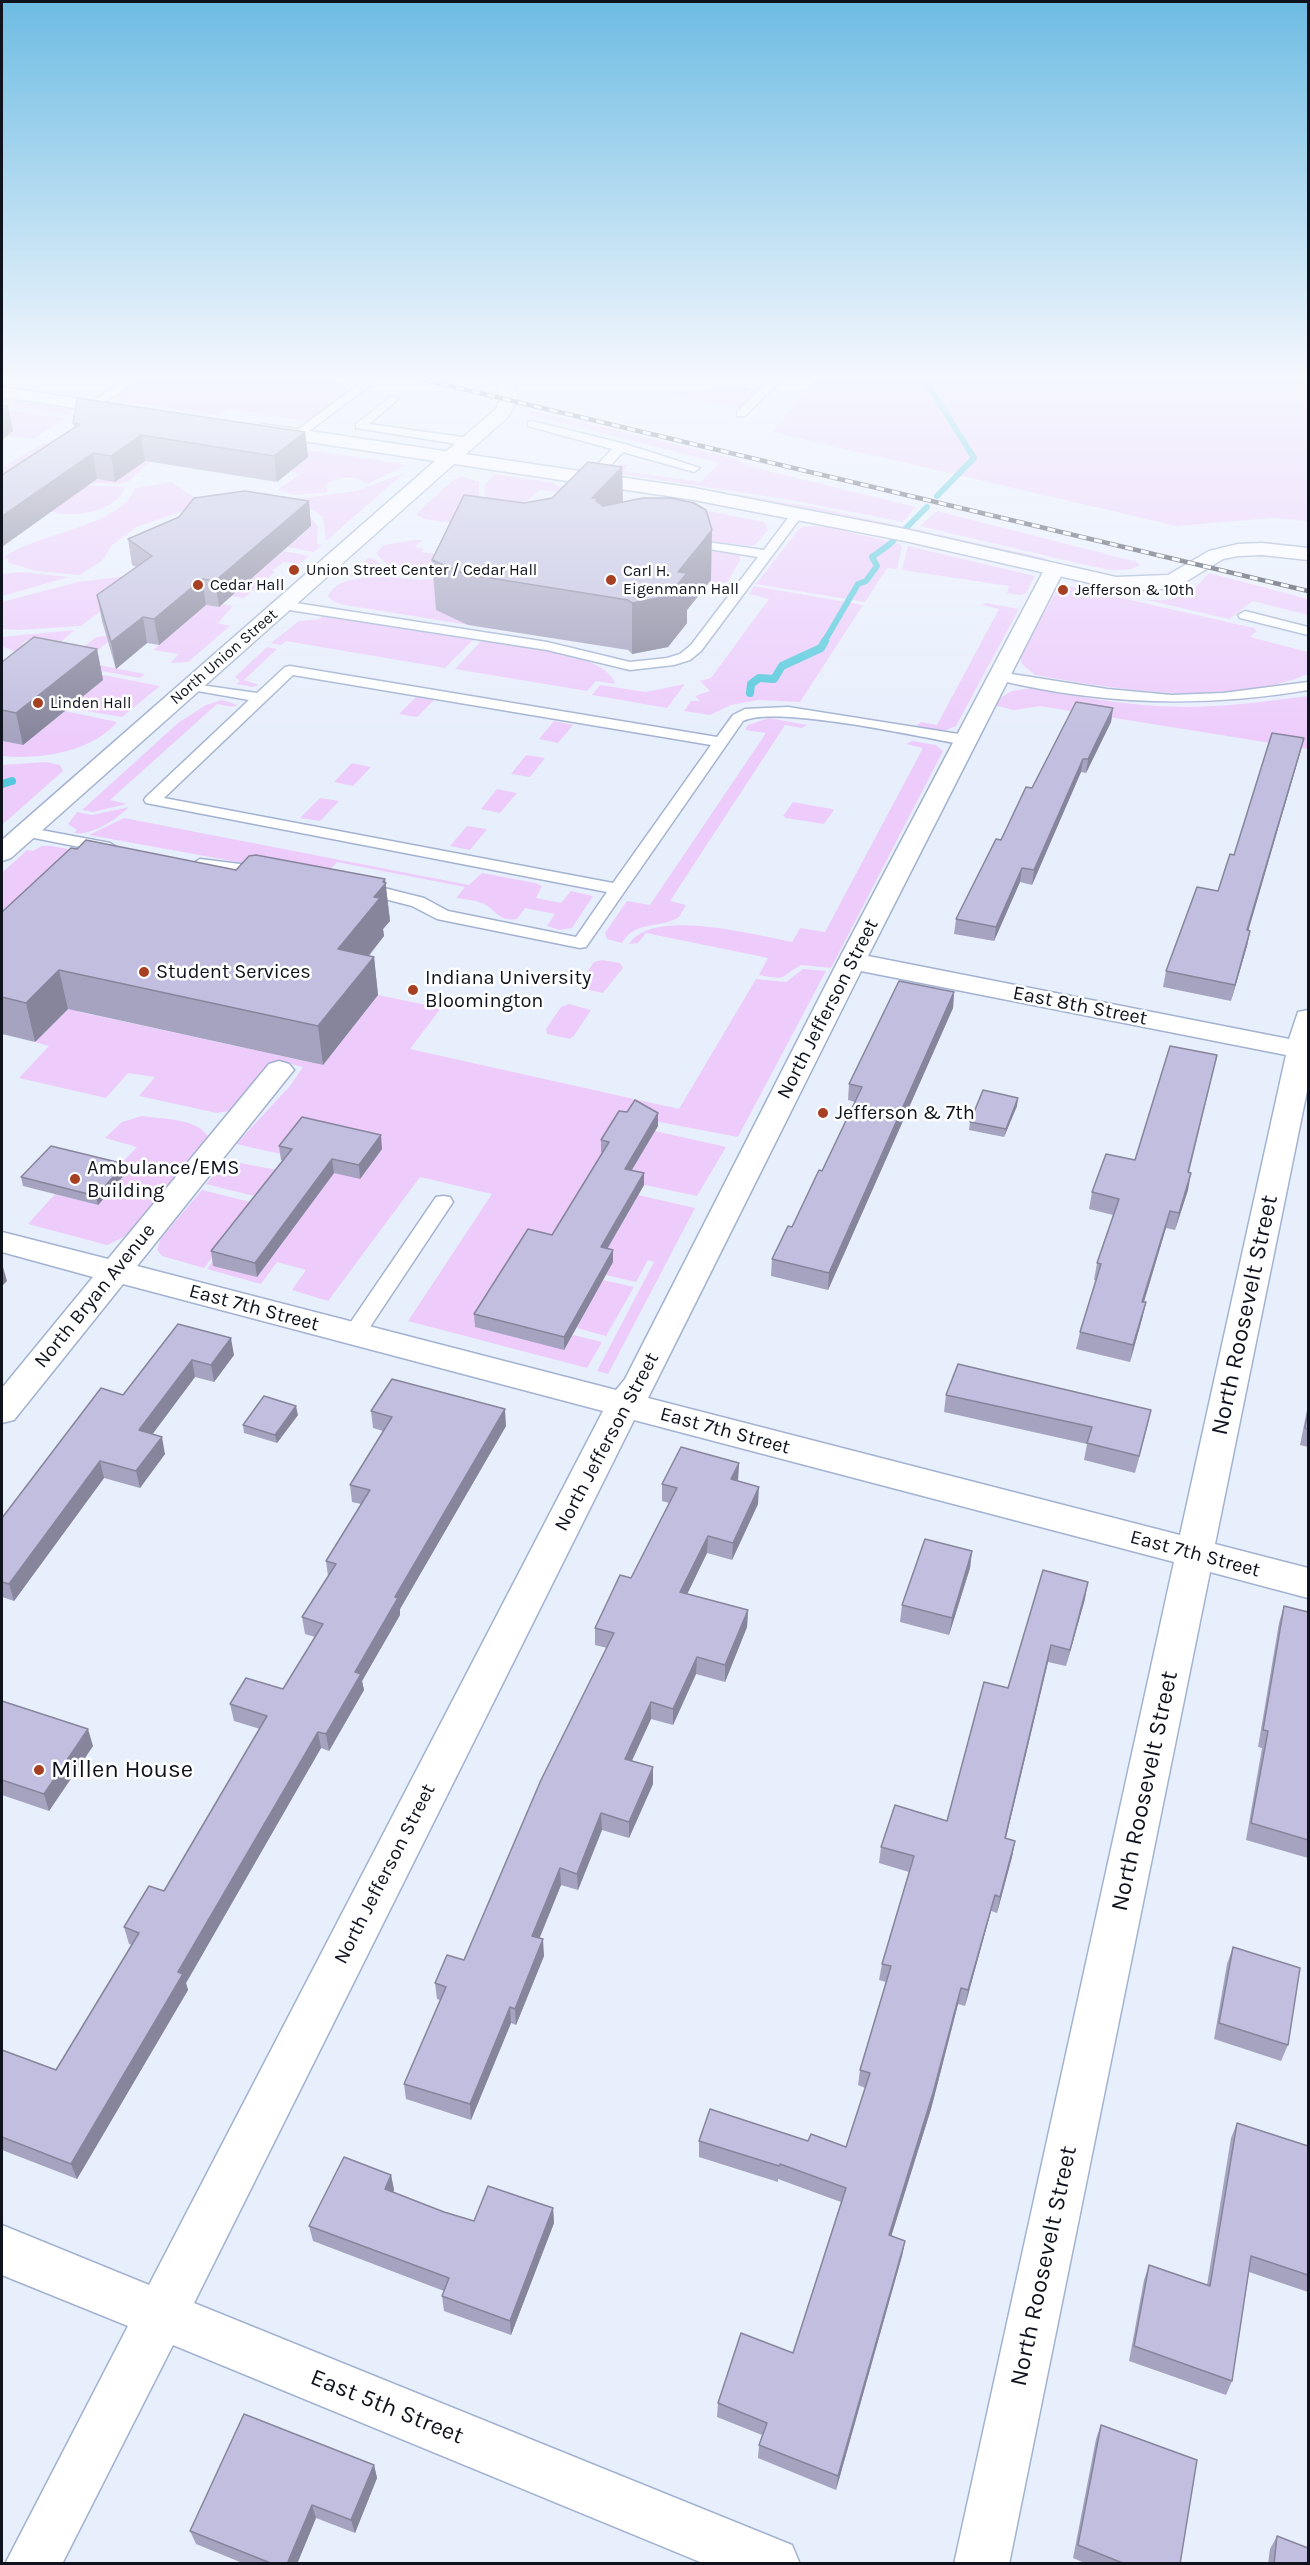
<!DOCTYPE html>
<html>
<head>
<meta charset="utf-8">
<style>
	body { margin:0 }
	#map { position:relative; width:1310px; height:2565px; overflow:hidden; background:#e8effc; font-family:Karla,sans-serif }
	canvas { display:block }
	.frame { position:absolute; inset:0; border:3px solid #0e131e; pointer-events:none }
</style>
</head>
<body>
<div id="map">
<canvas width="1310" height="2565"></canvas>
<div class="frame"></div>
</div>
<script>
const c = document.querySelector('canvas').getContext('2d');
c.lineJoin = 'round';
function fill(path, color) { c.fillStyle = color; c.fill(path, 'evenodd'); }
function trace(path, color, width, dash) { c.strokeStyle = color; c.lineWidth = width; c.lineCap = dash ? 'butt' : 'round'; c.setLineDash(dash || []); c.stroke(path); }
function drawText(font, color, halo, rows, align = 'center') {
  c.font = font + ' Karla,sans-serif'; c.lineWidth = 5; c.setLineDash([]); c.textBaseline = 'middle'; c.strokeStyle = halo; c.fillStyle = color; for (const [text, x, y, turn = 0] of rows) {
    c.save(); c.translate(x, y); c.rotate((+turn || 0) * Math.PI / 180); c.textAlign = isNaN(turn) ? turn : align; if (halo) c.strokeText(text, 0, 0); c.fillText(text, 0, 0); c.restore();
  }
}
fill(new Path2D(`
	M141 380H335L346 384 348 390 342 397 307 421 228 409 219 416 110 400Z
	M815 380H1308V521L1272 518 1177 526 772 432Z
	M744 387 755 391 741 407 735 408 668 393Z
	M2 398 65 408 72 411 65 415 2 405Z
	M2 409 66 418 33 439 6 436 12 432Z
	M533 411 720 455 739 460 747 466 916 507 903 522 791 500 621 474 614 470 620 464 628 465 624 471 701 482 719 463 528 414Z
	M199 434 403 464 405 466 367 484C355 475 335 476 325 486L328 492 294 495 278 490 298 475 291 470 307 457Z
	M44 443 150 462 129 481 120 484 2 479V467Z
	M404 473 326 541 323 517 297 499 356 491Z
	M494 474 554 483 562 489 557 492 539 490 520 507 486 506 484 486Z
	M461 476 479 482V508L473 526 424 519 416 514 452 481Z
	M2 482 125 487C115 514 70 519 45 510 30 504 15 491 2 482Z
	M172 482 204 504 136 527 112 545 102 561 79 575 36 571 7 562 9 559 4 557C38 534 103 528 128 500 131 496 132 492 135 488Z
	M724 492 818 508 1045 558 1042 560 911 529Z
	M687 507 764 522 768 530 755 545 749 546 686 537Z
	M937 511 1137 562 1140 565C1125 574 1106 569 1090 566L920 526Z
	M305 512 318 526 317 544 322 545 314 552 287 547 311 527Z
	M805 526 827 527 900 544 902 547 897 569 887 568 865 602 756 584 799 529Z
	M415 540H422L415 547 424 549 421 552 510 566C466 574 409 593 376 553L384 545Z
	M676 545 738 555 741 559 727 582 721 584 699 580Z
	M908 546 1035 576 1026 593 1020 595 1007 593 1009 586 902 570Z
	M283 551 310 556 298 564 283 562 272 571 275 572 244 598 232 596Z
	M368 558 375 559 388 572 348 577Z
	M21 572 69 577 2 596V574Z
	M1209 573 1308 599V615L1253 601 1229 619 1070 582C1105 585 1149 611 1184 595 1194 591 1201 581 1209 573Z
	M127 576 143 579 81 626 19 630 2 629V602L78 582Z
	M390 577 419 580 456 578 495 627 493 629 345 605 334 602 328 596C337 576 371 577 390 577Z
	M1060 584 1254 628 1257 631 1250 637 1308 652V674C1226 708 1120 690 1035 675L1022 664 1020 656Z
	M754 586 863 605 800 702 758 700 731 705 710 715 684 711 691 701H700L695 696 710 691 700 681 711 678 769 599 749 594Z
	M986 603 1019 609 956 726 944 731 916 726 921 722 937 725 999 609 982 605Z
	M223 604 233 606 218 623 230 626 188 662 170 663 179 654 153 650 206 605 219 607Z
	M323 616 473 640 445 668 286 641 281 645 271 643 299 621 320 619Z
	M75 630 58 644 27 640 22 644 28 646 18 653 2 646V637Z
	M106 636 114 637 83 662 145 674 140 678 63 664 96 637Z
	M481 641C509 646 608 652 615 684L596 681 587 691 455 669Z
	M267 647 277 649 244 680 259 685 253 687 236 684 240 681 235 677Z
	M82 671 160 686 122 717 69 708 102 680Z
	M685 684 667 708 592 695 600 685 646 692Z
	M1031 688C1082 697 1133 707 1185 707 1227 707 1267 701 1308 696V749L1040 706 1014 710 997 706 995 701 1012 691Z
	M416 697 434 700 417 717 399 714Z
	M222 700 238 705 232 707 217 704 110 800 127 804 93 812 82 810 178 723 206 705Z
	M65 711 117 722C92 752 39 760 2 756V741L23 745Z
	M769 718 807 725 802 728 785 725 670 901 686 905 679 917C660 929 635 920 622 943L607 939 605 933 627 901 650 905 766 733 745 730 748 725Z
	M554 721 573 725 558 743 539 739Z
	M912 741 936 745 943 751 831 968 801 965C777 979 789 980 759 975L768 958 646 933 638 943 629 944C653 907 754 935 792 942L800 928 825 932 923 748 906 744Z
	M526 755 545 758 530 777 511 774Z
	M46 762 60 765 63 771 2 825V765Z
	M352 763 371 767 353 786 334 782Z
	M497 789 517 793 500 813 481 809Z
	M320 798 339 801 320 821 300 818Z
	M793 802 832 809 834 810 824 824 786 818 783 816Z
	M129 807C117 819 92 836 74 833L77 830 68 824 77 812 92 815Z
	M124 818 469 885 482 873 535 883 542 886 536 898 561 903 571 891 593 896 572 928 559 930 547 926 555 914 525 908 517 919C498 922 496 909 482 903 474 900 464 899 456 898L465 887 337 862 326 874 249 856 243 863 89 835Z
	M467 826 487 829 470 850 450 846Z
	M42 846H52L175 870 2 959V873L27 850 33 851Z
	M602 960 620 963 623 968 603 993 580 988 579 984 594 962Z
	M2 967 80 1012 323 1065 378 995 441 1008 410 1049 679 1109 756 979 786 982 803 969 826 971 738 1137 617 1114 637 1161 655 1131 726 1147 697 1196 597 1175 624 1220 638 1195 695 1208 608 1374 597 1371 654 1262 648 1260 636 1282 606 1275 613 1262 603 1280 634 1287 606 1336 577 1328 584 1314 476 1327 564 1349 573 1335 602 1342 587 1368 408 1321 492 1194 420 1177 328 1301 292 1290 306 1270 277 1262 261 1284 207 1269 217 1255 257 1277 286 1238 217 1251 204 1268 162 1256 157 1250 161 1238 202 1190 262 1205 266 1199 206 1184 224 1162 230 1161 282 1171 285 1155 236 1144 290 1086 303 1067 276 1060 235 1110 217 1113 139 1096 155 1077 128 1073 106 1098 19 1078 49 1046 35 1042Z
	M569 1004 591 1010 574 1036 570 1039 547 1034 546 1029 561 1007Z
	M142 1116C161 1119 199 1118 209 1138L207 1145 126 1236 107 1245 28 1224 55 1194 98 1205 115 1170 137 1147 105 1138 122 1122Z`), '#edccfb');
trace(new Path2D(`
	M925 380 974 458 937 496
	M824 642 858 584 866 581 877 566 872 557 890 544 927 507`), '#54c9db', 6);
trace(new Path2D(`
	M750 693 751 684 759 678 774 679 782 666 821 648 825 641
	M2 784 12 781`), '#54c9db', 8);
const lane = new Path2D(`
	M126 380H139L96 407 86 405Z
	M352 380H365L372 384 301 437H293V433L358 385Z
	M769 380H781L745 416H737V412Z
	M392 396 398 399 396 401 369 424 469 438 475 442 469 446 356 428V424Z
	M532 421 625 444 700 468 694 472 623 452 596 481H588V475L612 449 528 426V422Z
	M798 509 804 513 701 651 690 660 674 665 630 670 547 650 283 609 276 605 283 601 547 642 630 662 667 658 680 654 691 645 758 557 684 545 679 544V538L764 550 794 510Z
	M1245 611 1308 627V635L1240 618 1238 615Z
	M290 666 717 737 733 715 745 709 788 707 965 735 973 740 965 745C921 737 776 705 743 721L586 947 580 948 437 919 412 906 354 891 352 887 360 882 424 898 448 911 576 937 607 892 146 803 144 800 146 797 249 700 186 689 184 686 186 683 257 693 285 667ZM293 675 711 745 613 883 164 798Z
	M999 672 1107 689 1172 695 1223 693 1308 682V690C1202 708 1099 705 994 679L992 676 994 673Z
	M25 827 110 843 118 848 110 853 19 835 17 832 19 829Z
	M200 859 264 867 272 872 264 877 194 867 192 864Z
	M443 1196 450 1197 453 1202 362 1339 354 1341 346 1339 343 1334 346 1329 436 1197Z`);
const street = new Path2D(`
	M496 380H514L518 400 508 417 457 462H443L441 458 443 454 495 410 500 400Z
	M1054 564 1061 566 1064 570 868 956 1289 1039 1298 1012 1308 1010V1086L1215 1544 1308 1568V1598L1210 1572 1009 2564H954L1174 1562 634 1420 194 2303 792 2545 800 2564H705L173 2345 62 2564H5L128 2326 2 2275V2225L149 2285 603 1411 123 1284 14 1420 2 1423V1388L93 1277 2 1252V1232L108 1259 269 1064 279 1061 289 1064 294 1070 289 1076 137 1266 616 1390 625 1379 838 961 1044 570 1047 566ZM861 971 1286 1055 1180 1535 648 1398Z`);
const secondary = new Path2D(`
	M2 387 121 405 130 410 121 415 2 397Z
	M262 424 694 488 905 529 1116 577 1168 575 1209 551 1238 544 1262 543 1308 548V560L1262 555 1238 556 1223 559 1182 584 1156 590 1116 589 905 541 694 500 454 464 11 858 2 861V840L435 461 256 434 253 430Z`);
trace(lane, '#a2b2d1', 3);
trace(street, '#a2b2d1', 3);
trace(secondary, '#a2b2d1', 3);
fill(lane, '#fff');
fill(street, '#fff');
fill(secondary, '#fff');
const rail = new Path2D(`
	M425 380 1308 591`);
trace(rail, '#383e49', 4.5);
trace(rail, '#fff', 3, [8]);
fill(new Path2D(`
	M73 423 305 432 308 457 277 482 145 461 115 482 97 479 74 428Z
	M622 467 623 502 711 580 687 610V623L668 647 632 654 628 650 468 625 436 610 432 560 524 503 552 498Z
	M309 501 311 526 219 607 206 605 159 645 147 643 116 669 102 621 97 595 136 567 132 565 128 539Z
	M97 649 103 680 23 745 2 741V662Z
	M1113 708 1111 722 1086 773 1081 772 1032 885 1020 882 994 941 954 934 956 919 1001 840 1032 788Z
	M1300 753 1248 930 1250 931 1247 946 1231 1001 1163 987 1166 971 1218 891 1234 855Z
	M236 870 385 879 390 921 383 929 384 936 369 956 374 957 378 995 323 1065 68 1009 35 1042 2 1034V912Z
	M954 992 953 1008 828 1290 771 1276 772 1259 792 1227 822 1171 855 1102 848 1100 849 1084Z
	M1217 1055 1189 1173 1188 1190 1175 1230 1166 1228 1144 1302H1146L1142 1319 1130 1362 1076 1349 1080 1332 1096 1280H1094L1097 1263 1113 1215 1089 1209 1092 1192 1135 1160Z
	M1017 1106 1004 1137 969 1130 970 1122Z
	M627 1112 658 1113V1126L632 1170 644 1185 608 1248 613 1250V1262L564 1350 475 1327 474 1314 552 1235 602 1153 601 1152V1140Z
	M279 1146 382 1149 360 1179 334 1173 257 1277 213 1266 211 1251 283 1161 281 1160Z
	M125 1164 126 1173 98 1205 23 1186 21 1177Z
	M178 1324 234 1355 214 1382 195 1377 152 1434 165 1454 140 1488 104 1478 14 1601 2 1597V1518L123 1395Z
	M946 1395 1151 1410 1135 1473 1084 1460 1087 1444 944 1412Z
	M1308 1405V1447L1300 1445Z
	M371 1411 506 1426 400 1609V1615L362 1681 364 1690 329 1751 321 1748 186 1983 188 1990 77 2179 2 2150V2050L56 2070 132 1945 129 1944 124 1927 164 1891 260 1729 234 1721 230 1704 283 1689 315 1637 305 1634 302 1617 328 1576 326 1561 361 1504 352 1502 350 1485 383 1431 373 1428Z
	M298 1415 277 1443 244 1433 243 1425Z
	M739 1463 738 1481 758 1504 732 1560 707 1553 687 1594 748 1610 747 1627 725 1682 696 1674 673 1725 651 1719 632 1761 653 1784 629 1838 602 1830 578 1890 561 1885 539 1938 544 1956 516 2025 511 2023 471 2120 406 2099 404 2084 440 2000 437 1999 435 1983 464 1960 607 1648 595 1645V1628L631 1578 669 1503 662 1501V1484Z
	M972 1551 970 1568 949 1635 900 1622 902 1605Z
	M1085 1599 1066 1666 1048 1662 1006 1838 1015 1841 1012 1857 997 1913 991 1911 965 2006 958 2004 931 2109 891 2236 905 2241 902 2256 836 2490 758 2458 759 2445 762 2435 717 2417 718 2403 793 2353 841 2202 778 2179V2182L699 2157V2141H808L846 2147 865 2088 858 2085 860 2070 886 1982 879 1980 882 1964 909 1872 879 1863 881 1847 947 1821 1008 1688Z
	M1284 1606 1308 1612V1858L1246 1840 1262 1748 1258 1747 1279 1623Z
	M2 1701 93 1746 49 1811 2 1795Z
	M1233 1947 1288 2045 1281 2061 1214 2039 1227 1964Z
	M1237 2123 1308 2146V2292L1249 2272 1232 2381 1226 2395 1129 2361 1144 2280 1149 2265 1207 2285 1231 2138Z
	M391 2175 394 2190 393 2192 444 2212 474 2221 553 2208 554 2223 511 2335 444 2311 442 2296 444 2291 313 2241 309 2226Z
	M1101 2425 1180 2564H1087L1073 2558 1096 2439Z
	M374 2465 377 2478 355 2533 316 2518 297 2564H245L196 2544 190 2531Z
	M1277 2536 1308 2564H1268L1270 2549Z`), '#a6a3c0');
fill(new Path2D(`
	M8 406 13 431 2 440V410Z
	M305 432 308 457 277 482 274 456Z
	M141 435 145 461 115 482 111 456Z
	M93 453 97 479 2 547V516Z
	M622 467 623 514 598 542 592 498Z
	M309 501 311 526 219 607 215 581Z
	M712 530 711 580 687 610V623L668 647 632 654V603L678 572Z
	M202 579 206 605 159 645 154 619Z
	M143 617 147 643 116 669 111 642Z
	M97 649 103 680 23 745 16 713Z
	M1113 708 1111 722 1086 773 1088 759Z
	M1304 738 1300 753 1244 946 1247 930Z
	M1083 759 1081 772 1032 885 1034 870Z
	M1022 868 1020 882 994 941 996 927Z
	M385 879 390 921 383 929 384 936 342 988 338 949 374 897Z
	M1250 931 1247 946 1231 1001 1235 985Z
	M374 957 378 995 323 1065 318 1026Z
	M59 970 68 1009 35 1042 26 1003Z
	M954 992 953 1008 828 1290 829 1273Z
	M1018 1098 1017 1106 1004 1137 1006 1129Z
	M658 1113V1126L625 1181V1169Z
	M381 1135 382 1149 360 1179 359 1165Z
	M332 1159 334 1173 257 1277 255 1263Z
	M125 1164 126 1173 98 1205 96 1196Z
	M644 1173V1185L601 1259V1247Z
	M1191 1173 1188 1190 1175 1230 1179 1213Z
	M1170 1211 1166 1228 1139 1318 1142 1302Z
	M613 1250V1262L564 1350V1337Z
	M3 1267 7 1281 2 1286V1268Z
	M1146 1302 1142 1319 1130 1362 1133 1345Z
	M231 1338 234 1355 214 1382 211 1365Z
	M192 1360 195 1377 143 1447 139 1430Z
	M296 1406 298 1415 277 1443 275 1435Z
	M505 1409 506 1426 400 1609V1615L362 1681 364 1690 329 1751 326 1734 355 1672 395 1597Z
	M1151 1410 1147 1427 1135 1473 1139 1456Z
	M162 1437 165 1454 140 1488 136 1471Z
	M100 1461 104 1478 14 1601 9 1584Z
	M739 1463 738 1479 730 1496 731 1479Z
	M759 1487 758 1504 732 1560 733 1543Z
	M708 1536 707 1553 680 1609V1592Z
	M972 1551 970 1568 949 1635 952 1618Z
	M1088 1582 1085 1599 1066 1666 1070 1650Z
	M748 1610 747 1627 725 1682V1665Z
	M1051 1645 1048 1662 1002 1854 1005 1838Z
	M697 1657 696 1674 673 1725V1709Z
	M651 1702V1719L625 1775V1759Z
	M88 1729 93 1746 49 1811 44 1794Z
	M318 1732 321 1748 186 1983 188 1990 77 2179 71 2164 178 1972Z
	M653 1767V1784L629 1838V1822Z
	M601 1813 602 1830 578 1890 577 1874Z
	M1015 1841 1012 1857 997 1913 1000 1897Z
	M560 1868 561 1885 534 1952 532 1936Z
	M995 1895 991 1911 965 2006 968 1990Z
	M543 1939 544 1956 516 2025 515 2009Z
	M961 1988 958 2004 931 2109 887 2250 889 2235Z
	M510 2007 511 2023 471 2120 470 2104Z
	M391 2175 394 2190 387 2204 385 2189Z
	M553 2208 554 2223 511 2335 510 2321Z
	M905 2241 902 2256 836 2490 838 2476Z
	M374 2465 377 2478 355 2533 351 2520Z
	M312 2505 316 2518 297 2564H287Z`), '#87859c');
const building = new Path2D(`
	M77 398 305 432 274 456 141 435 111 456 93 453 2 516V475L80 424 73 423Z
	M2 405 8 406 2 410Z
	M588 462 622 467 592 498H597L596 501 603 506 643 498H671L694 503 706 510 712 530 678 572 687 573 668 596 632 603 628 600 465 574 432 560 464 495 524 503 552 498Z
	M245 491 309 501 215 581 202 579 154 619 143 617 111 642 97 595 152 556 128 539 179 517 194 498Z
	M34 637 97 649 16 713 2 710V662Z
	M1076 702 1113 708 1088 759H1083L1034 870 1022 868 996 927 956 919 996 839 1001 840 1026 787 1032 788Z
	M1272 733 1304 738 1247 930 1250 931 1235 985 1166 971 1197 887 1218 891 1230 854 1234 855Z
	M86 840 236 870 249 856 256 855 385 879 383 882 386 883 374 897 380 898 338 949 374 957 318 1026 59 970 26 1003 2 997V912L71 848 77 849Z
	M899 981 954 992 829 1273 772 1259 788 1226 792 1227 819 1170 822 1171 862 1087 849 1084Z
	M1170 1046 1217 1055 1188 1172 1191 1173 1179 1213 1170 1211 1142 1302H1146L1133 1345 1080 1332 1101 1264 1097 1263 1119 1199 1092 1192 1106 1154 1135 1160Z
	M983 1090 1018 1098 1006 1129 970 1122Z
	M635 1100 658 1113 625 1169 644 1173 601 1247 613 1250 564 1337 474 1314 528 1229 552 1235 609 1142 601 1140 619 1111 627 1112Z
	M302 1117 381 1135 359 1165 332 1159 255 1263 211 1251 292 1149 279 1146Z
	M51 1146 125 1164 96 1196 21 1177Z
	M178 1324 231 1338 211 1365 192 1360 139 1430 162 1437 136 1471 100 1461 9 1584 2 1582V1518L101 1388 123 1395Z
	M958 1364 1151 1410 1139 1456 1087 1443 1092 1427 946 1395Z
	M392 1379 505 1409 395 1597 398 1598 355 1672 361 1674 326 1734 318 1732 178 1972 183 1974 71 2164 2 2137V2050L56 2070 139 1933 124 1927 149 1886 164 1891 267 1716 230 1704 246 1678 283 1689 323 1624 302 1617 336 1564 326 1561 370 1490 350 1485 392 1417 371 1411Z
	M264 1396 296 1406 275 1435 243 1425Z
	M1308 1411V1429L1305 1428Z
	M681 1447 739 1463 731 1479 759 1487 733 1543 708 1536 680 1592 748 1610 725 1665 697 1657 673 1709 651 1702 625 1759 653 1767 629 1822 601 1813 577 1874 560 1868 532 1936 543 1939 515 2009 510 2007 470 2104 404 2084 446 1987 435 1983 447 1955 464 1960 541 1780 614 1633 595 1628 620 1575 631 1578 677 1488 662 1484Z
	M925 1539 972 1551 952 1618 902 1605Z
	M1043 1570 1088 1582 1070 1650 1051 1645 1005 1838 1015 1841 1000 1897 995 1895 968 1990 961 1988 933 2093 889 2235 905 2241 838 2476 759 2445 767 2423 718 2403 741 2333 793 2353 846 2188 780 2164 779 2166 699 2141 710 2109 808 2141 811 2134 846 2147 870 2073 860 2070 891 1966 882 1964 914 1856 881 1847 895 1805 947 1821 984 1682 1008 1688Z
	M1284 1606 1308 1612V1840L1251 1823 1268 1731 1263 1730Z
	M2 1701 88 1729 44 1794 2 1780Z
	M1233 1947 1300 1968 1288 2045 1219 2023Z
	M1237 2123 1308 2146V2275L1251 2256 1232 2381 1134 2346 1149 2265 1210 2286Z
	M344 2157 391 2175 385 2189 444 2212 474 2221 488 2186 553 2208 510 2321 442 2296 449 2278 309 2226Z
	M244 2414 374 2465 351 2520 312 2505 287 2564H273L190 2531Z
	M1101 2425 1197 2460 1180 2564H1125L1078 2545Z
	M1277 2536 1308 2548V2564H1274Z`);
fill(building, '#c1bedf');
trace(building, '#87859c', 1.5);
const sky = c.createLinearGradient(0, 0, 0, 739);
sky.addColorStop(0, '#6dbce3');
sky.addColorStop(0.51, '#f5f8fe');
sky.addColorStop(1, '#f5f8fe00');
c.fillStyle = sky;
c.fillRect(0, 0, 1310, 739);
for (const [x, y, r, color] of [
	[294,570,6,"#a73f23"],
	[611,580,6,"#a73f23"],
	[198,585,6,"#a73f23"],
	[1063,590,6,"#a73f23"],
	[38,703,6,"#a73f23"],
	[144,972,6,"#a73f23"],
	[413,990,6,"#a73f23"],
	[823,1113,6,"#a73f23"],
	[75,1179,6,"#a73f23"],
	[39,1770,6,"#a73f23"]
]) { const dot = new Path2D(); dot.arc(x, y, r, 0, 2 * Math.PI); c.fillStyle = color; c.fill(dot); trace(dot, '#fff', 2); }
drawText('16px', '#0e131e', '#fff', [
	["Union Street Center / Cedar Hall",306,570],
	["Carl H.",623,571],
	["Eigenmann Hall",623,589],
	["Cedar Hall",210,585],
	["Jefferson & 10th",1075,590],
	["Linden Hall",50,703]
], 'left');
drawText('16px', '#0e131e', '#fff', [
	["North Union Street",224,657,-41]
]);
drawText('20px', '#0e131e', '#fff', [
	["Student Services",156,972],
	["Indiana University",425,978],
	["Bloomington",425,1001],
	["Jefferson & 7th",835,1113],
	["Ambulance/EMS",87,1168],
	["Building",87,1191]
], 'left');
drawText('20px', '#0e131e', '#fff', [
	["East 8th Street",1080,1006,11],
	["North Jefferson Street",828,1009,-63],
	["North Bryan Avenue",95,1296,-51],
	["East 7th Street",254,1308,15],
	["East 7th Street",725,1431,15],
	["North Jefferson Street",607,1442,-62],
	["East 7th Street",1195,1554,15],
	["North Jefferson Street",385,1874,-63]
]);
drawText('24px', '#0e131e', '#fff', [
	["North Roosevelt Street",1245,1315,-78],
	["North Roosevelt Street",1145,1791,-78],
	["North Roosevelt Street",1044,2266,-78],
	["East 5th Street",387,2407,22]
]);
drawText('24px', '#0e131e', '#fff', [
	["Millen House",51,1770]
], 'left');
</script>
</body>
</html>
